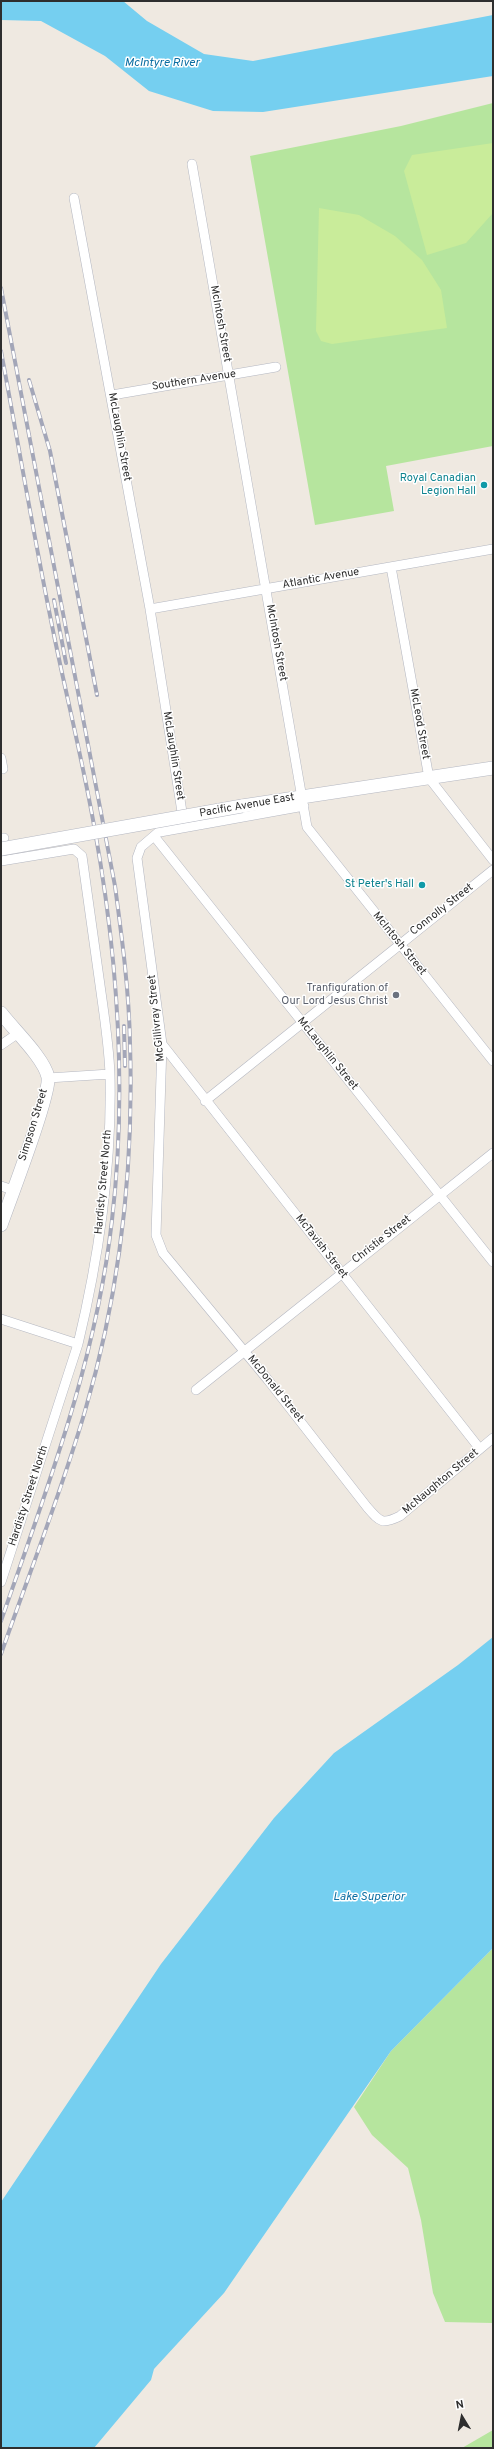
<!DOCTYPE html>
<html>
<head>
<meta charset="utf-8">
<style>
	body { margin:0 }
	#map { position:relative; width:494px; height:2449px; overflow:hidden; background:#efe9e1; font-family:Overpass,sans-serif }
	canvas { display:block }
	.frame { position:absolute; inset:0; border:2px solid #2e2e2e; pointer-events:none }
	.north { position:absolute; left:442px; top:2397px; width:40px; height:40px; -webkit-text-stroke:3px #fff; paint-order:stroke; rotate:350deg; font-size:11px; font-weight:700; line-height:16px; text-align:center; color:#2e2e2e }
	.north::after { content:''; display:block; margin:auto; width:14px; height:18px; background:#2e2e2e; clip-path:polygon(50% 0,100% 100%,50% 72%,0 100%) }
</style>
</head>
<body>
<div id="map">
<canvas width="494" height="2449"></canvas>
<div class="frame"></div>
<div class="north">N</div>
</div>
<script>
const c = document.querySelector('canvas').getContext('2d');
c.lineJoin = 'round';
function fill(path, color) { c.fillStyle = color; c.fill(path, 'evenodd'); }
function trace(path, color, width, dash) { c.strokeStyle = color; c.lineWidth = width; c.lineCap = dash ? 'butt' : 'round'; c.setLineDash(dash || []); c.stroke(path); }
function drawText(font, color, halo, rows, align = 'center') {
  c.font = font + ' Overpass,sans-serif'; c.lineWidth = 3; c.setLineDash([]); c.textBaseline = 'middle'; c.strokeStyle = halo; c.fillStyle = color; for (const [text, x, y, turn = 0] of rows) {
    c.save(); c.translate(x, y); c.rotate((+turn || 0) * Math.PI / 180); c.textAlign = isNaN(turn) ? turn : align; if (halo) c.strokeText(text, 0, 0); c.fillText(text, 0, 0); c.restore();
  }
}
fill(new Path2D(`
	M493 103V446L386 466 394 511 315 525 250 156 401 126Z
	M493 1948V2323L445 2322 433 2293 421 2220 408 2168 372 2135 354 2107 391 2051Z
	M493 2430V2448H462Z`), '#b6e59e');
fill(new Path2D(`
	M493 143V213L466 243 427 255 404 171 412 155Z
	M319 208 359 215 395 236 422 260 441 290 447 328 332 344 321 341 316 331Z`), '#c9ec9a');
fill(new Path2D(`
	M1 1H123L147 21 204 54 253 61 493 15V76L263 112 213 111 149 91 105 56 41 21 1 20Z
	M493 1637V1948L391 2051 224 2293 154 2369 151 2380 94 2448H1V2202L161 1964 274 1818 334 1753 458 1665Z`), '#75cff0');
const street = new Path2D(`
	M192 164 307 827 493 1061
	M74 198 150 609 182 812 141 847 137 858 162 1044 156 1235 163 1253 268 1380 367 1507C380 1522 382 1525 400 1516L493 1438
	M112 395 276 367
	M391 567 429 778 493 860
	M150 609 493 549
	M1 758 3 769
	M160 832 304 806
	M154 836 493 1262
	M1 838H4
	M1 861 74 849 82 856C88 899 94 942 100 985 104 1014 109 1045 110 1075 112 1165 99 1257 78 1344L1 1582
	M162 1044 480 1449
	M1 1045 17 1034
	M48 1078 110 1074
	M205 1101 493 870
	M1 1186 13 1190
	M1 1319 78 1344
	M196 1390 493 1153`);
const secondary = new Path2D(`
	M242 806 493 768
	M1 1013C13 1029 44 1058 48 1077 51 1093 9 1202 1 1225`);
trace(street, '#b4b7c1', 10);
trace(secondary, '#b4b7c1', 14);
trace(street, '#fff', 9);
trace(secondary, '#fff', 13);
const rail = new Path2D(`
	M1 288 115 886C122 938 129 990 130 1043 134 1167 120 1292 85 1411 61 1493 29 1574 1 1654
	M1 351C19 447 35 544 55 640 68 703 84 767 95 831 118 959 127 1091 112 1220 96 1362 47 1488 1 1621
	M29 380 50 451 97 695
	M54 600 66 663
	M124 1026 125 1066`);
trace(rail, '#a3a6b8', 4);
trace(rail, '#fff', 2.5, [8]);
const secondaryBridge = new Path2D(`
	M1 849 242 806`);
trace(secondaryBridge, '#b4b7c1', 14, []);
trace(secondaryBridge, '#fff', 13);
for (const [x, y, r, color] of [
	[484,485,4,"#0f9aa8"],
	[422,885,4,"#0f9aa8"],
	[396,995,4,"#6b7280"]
]) { const dot = new Path2D(); dot.arc(x, y, r, 0, 2 * Math.PI); c.fillStyle = color; c.fill(dot); trace(dot, '#fff', 1.5); }
drawText('11px', '#2e2e2e', '#fff', [
	["McIntosh Street",220,324,80],
	["Southern Avenue",194,381,-9],
	["McLaughlin Street",119,437,80],
	["Atlantic Avenue",321,579,-10],
	["McIntosh Street",276,643,80],
	["McLeod Street",419,724,80],
	["McLaughlin Street",173,756,81],
	["Pacific Avenue East",247,806,-10],
	["Connolly Street",442,910,-38],
	["McIntosh Street",399,944,51],
	["McGillivray Street",157,1018,-96],
	["McLaughlin Street",327,1054,51],
	["Simpson Street",34,1125,-73],
	["Hardisty Street North",104,1182,-85],
	["Christie Street",382,1240,-38],
	["McTavish Street",321,1247,52],
	["McDonald Street",275,1389,51],
	["McNaughton Street",441,1482,-40],
	["Hardisty Street North",29,1496,-72]
]);
drawText('11px', '#0d838f', '#fff', [
	["Royal Canadian",476,479],
	["Legion Hall",476,492],
	["St Peter's Hall",414,885]
], 'right');
drawText('11px', '#5b616d', '#fff', [
	["Tranfiguration of",388,989],
	["Our Lord Jesus Christ",388,1002]
], 'right');
drawText('italic 12px', '#0d6fa3', '#fff', [
	["McIntyre River",162,64],
	["Lake Superior",369,1898]
]);
</script>
</body>
</html>
